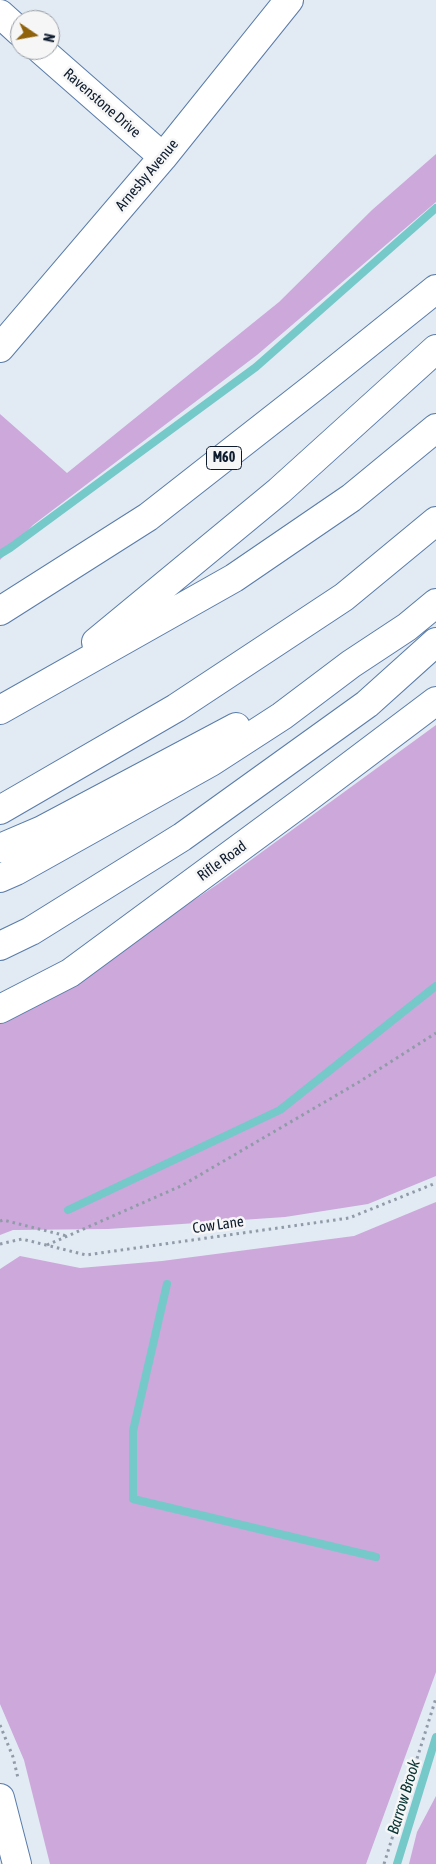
<!DOCTYPE html>
<html>
<head>
<meta charset="utf-8">
<style>
	body { margin:0 }
	#map { position:relative; width:436px; height:1864px; overflow:hidden; background:#e2eaf4; font-family:"Asap Condensed",sans-serif }
	canvas { display:block }
	.north { position:absolute; left:10px; top:10px; width:50px; height:50px; box-sizing:border-box; background:#f6f6f6; border:1px solid #999fa6; border-radius:50%; rotate:102deg; font-size:14px; font-weight:700; line-height:20px; text-align:center; color:#0e1c2e }
	.north::after { content:''; display:block; margin:auto; width:18px; height:22px; background:#8f620b; clip-path:polygon(50% 0,100% 100%,50% 72%,0 100%) }
</style>
</head>
<body>
<div id="map">
<canvas width="436" height="1864"></canvas>
<div class="north">N</div>
</div>
<script>
const c = document.querySelector('canvas').getContext('2d');
c.lineJoin = 'round';
function fill(path, color) { c.fillStyle = color; c.fill(path, 'evenodd'); }
function trace(path, color, width, dash) { c.strokeStyle = color; c.lineWidth = width; c.lineCap = dash ? 'butt' : 'round'; c.setLineDash(dash || []); c.stroke(path); }
function drawText(font, color, halo, rows, align = 'center') {
  c.font = font + ' "Asap Condensed",sans-serif'; c.lineWidth = 5; c.setLineDash([]); c.textBaseline = 'middle'; c.strokeStyle = halo; c.fillStyle = color; for (const [text, x, y, turn = 0] of rows) {
    c.save(); c.translate(x, y); c.rotate((+turn || 0) * Math.PI / 180); c.textAlign = isNaN(turn) ? turn : align; if (halo) c.strokeText(text, 0, 0); c.fillText(text, 0, 0); c.restore();
  }
}
fill(new Path2D(`
	M436 154V202L257 355 33 525 0 560V414L67 473 279 302 372 210Z
	M436 725V1176L368 1204 285 1217 108 1229 13 1230 0 1235V1021L78 977 218 884Z
	M436 1202V1672L366 1864H50L24 1760 0 1704V1269L20 1256 80 1268 162 1261 354 1236Z
	M436 1796V1864H409L417 1832Z`), '#cca8db');
trace(new Path2D(`
	M0 554 10 548 256 367 436 208
	M68 1210 280 1110 436 986
	M167 1284 133 1431V1499L376 1557
	M397 1864 436 1737`), '#75c9c9', 8);
const minor = new Path2D(`
	M0 14 20 32
	M41 50 163 157
	M0 348 163 157 289 0
	M0 1009 70 973 306 799 436 701
	M0 1798 17 1864`);
const highway = new Path2D(`
	M0 611 148 517 314 387 436 289
	M96 642 279 491 436 349
	M0 710 234 578 351 498 436 428
	M0 810 176 708 344 597 436 521
	M0 848 42 830 236 727
	M0 878 16 871 211 762 282 716 351 664 407 627 436 603
	M0 946 31 931 182 837 367 704 436 642`);
trace(minor, '#597ca9', 30);
trace(highway, '#597ca9', 30);
trace(new Path2D(`
	M0 1221 3 1220 67 1236
	M0 1244 22 1239 86 1255 349 1218 436 1183
	M47 1245 181 1186 359 1082 436 1033
	M0 1725 13 1757 18 1778
	M384 1864 436 1698`), '#909ba8', 3, [2.5, 4]);
trace(minor, '#fff', 28);
trace(highway, '#fff', 28);
for (const [x, y, w] of [
	[224,458,35]
]) { const box = new Path2D(); box.roundRect(x - w / 2, y - 11.5, w, 23, 4); c.fillStyle = '#f6f6f6'; c.fill(box); trace(box, '#0e1c2e', 1); }
drawText('bold 14px', '#0e1c2e', null, [
	["M60",224,458]
]);
drawText('15px', '#0e1c2e', '#f6f6f6', [
	["Ravenstone Drive",102,103,41],
	["Arnesby Avenue",147,175,-50],
	["Rifle Road",222,861,-36],
	["Cow Lane",218,1225,-8]
]);
drawText('italic 16px', '#083333', '#f6f6f6', [
	["Barrow Brook",404,1797,-73]
]);
</script>
</body>
</html>
